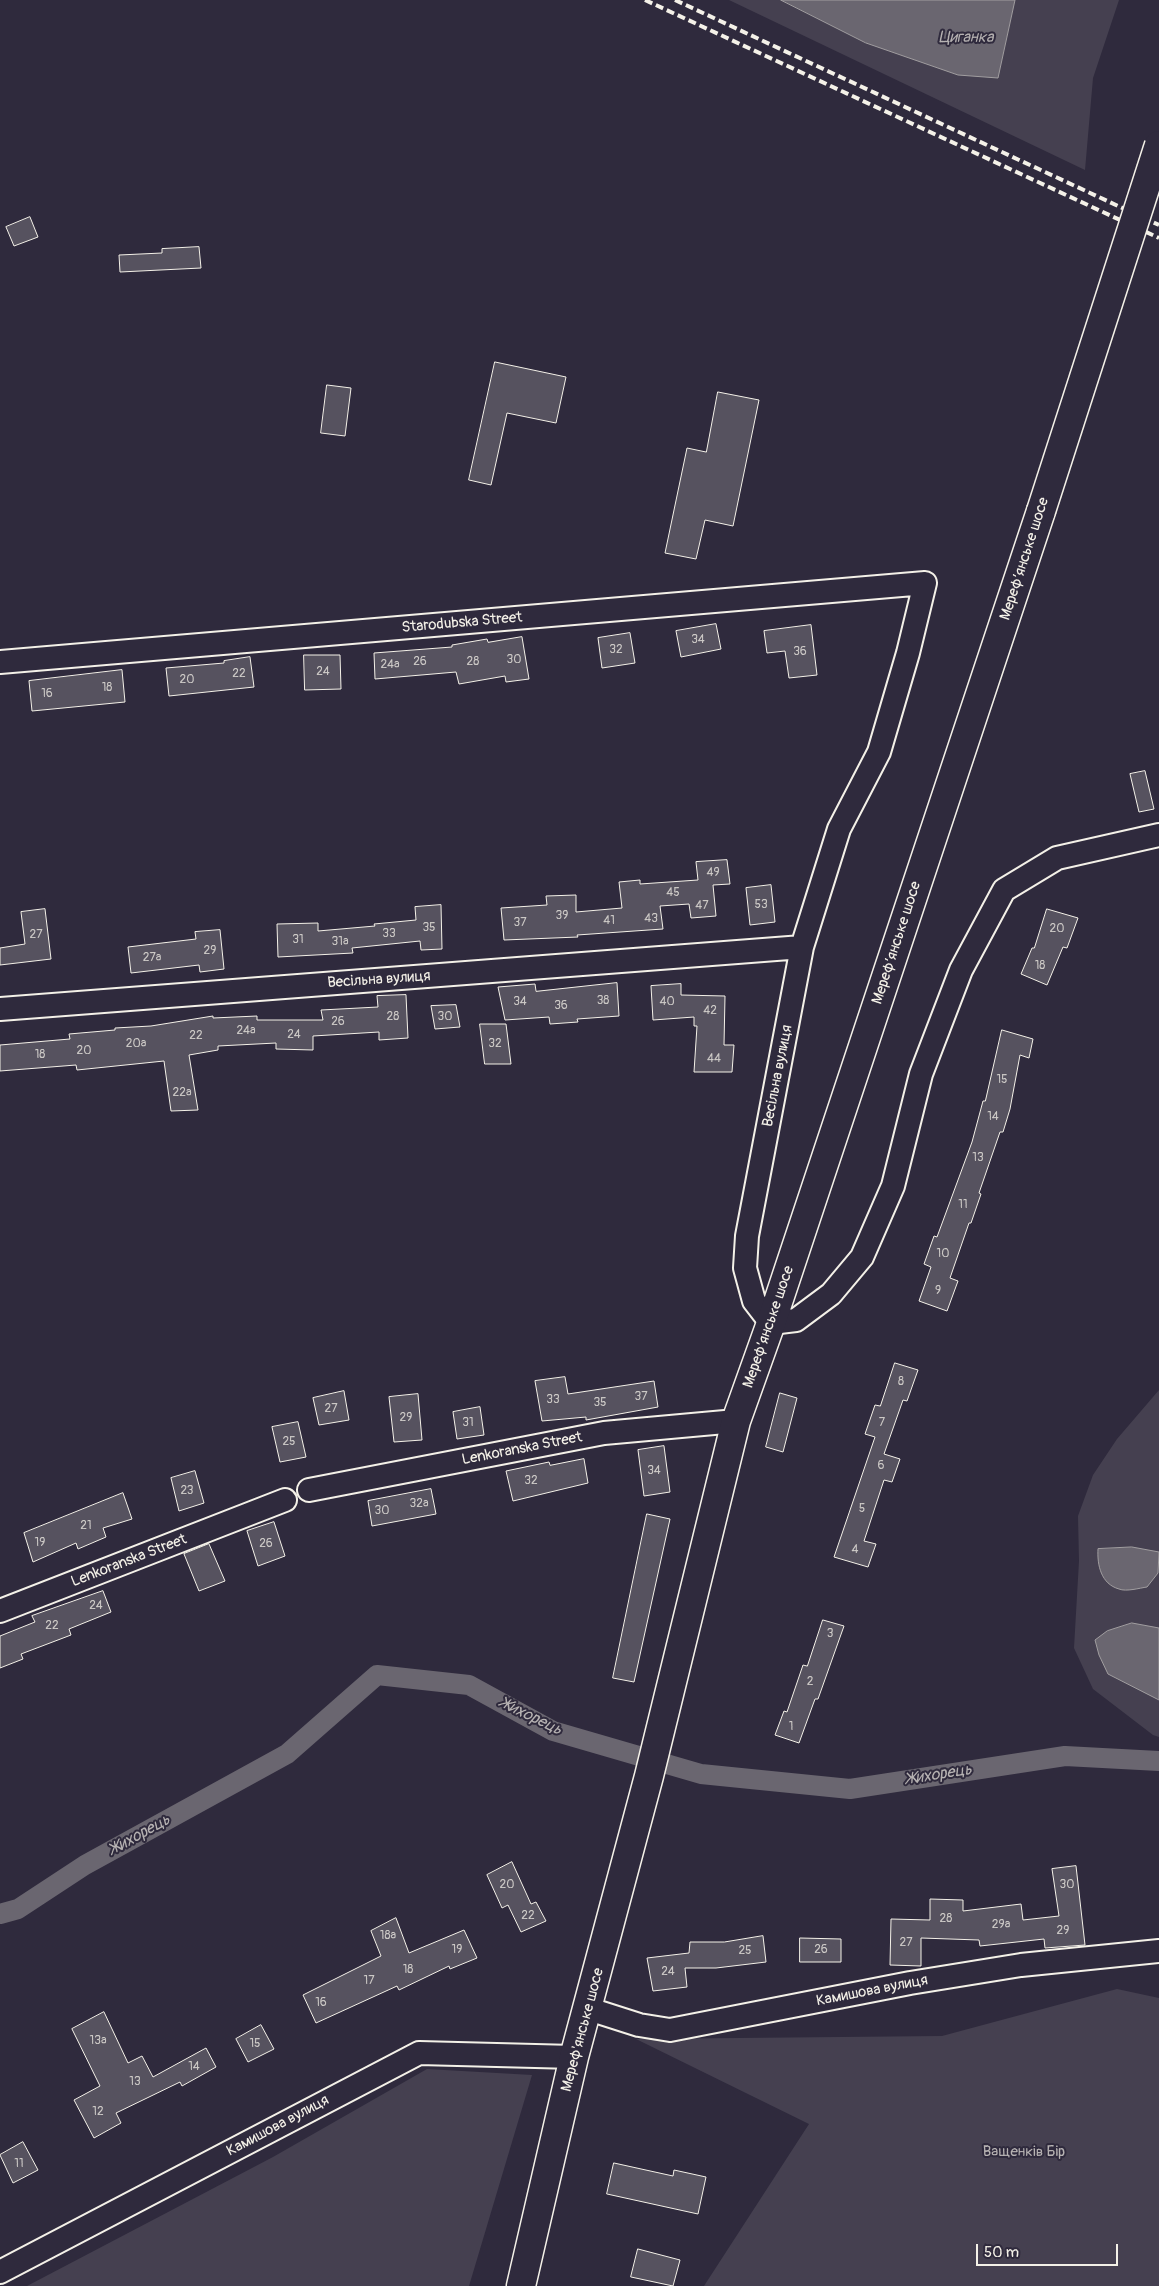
<!DOCTYPE html>
<html>
<head>
<meta charset="utf-8">
<style>
	body { margin:0 }
	#map { position:relative; width:1159px; height:2286px; overflow:hidden; background:#2f2a3d; font-family:Pangolin,sans-serif }
	canvas { display:block }
	.scale { position:absolute; left:976px; top:2244px; width:142px; height:22px; box-sizing:border-box; border:2px solid #f4f1e8; border-top:0; padding-left:6px; font-size:15px; line-height:18px; white-space:nowrap; color:#f4f1e8; -webkit-text-stroke:4px #2f2a3d; paint-order:stroke }
</style>
</head>
<body>
<div id="map">
<canvas width="1159" height="2286"></canvas>
<div class="scale">50 m</div>
</div>
<script>
const c = document.querySelector('canvas').getContext('2d');
c.lineJoin = 'round';
function fill(path, color) { c.fillStyle = color; c.fill(path, 'evenodd'); }
function trace(path, color, width, dash) { c.strokeStyle = color; c.lineWidth = width; c.lineCap = dash ? 'butt' : 'round'; c.setLineDash(dash || []); c.stroke(path); }
function drawText(font, color, halo, rows, align = 'center') {
  c.font = font + ' Pangolin,sans-serif'; c.lineWidth = 4; c.setLineDash([]); c.textBaseline = 'middle'; c.strokeStyle = halo; c.fillStyle = color; for (const [text, x, y, turn = 0] of rows) {
    c.save(); c.translate(x, y); c.rotate((+turn || 0) * Math.PI / 180); c.textAlign = isNaN(turn) ? turn : align; if (halo) c.strokeText(text, 0, 0); c.fillText(text, 0, 0); c.restore();
  }
}
fill(new Path2D(`
	M729 0H781L866 43 958 75 1000 69 1015 0H1119L1093 78 1085 170Z
	M1159 1390V1737L1153 1735 1093 1689 1074 1648 1079 1561 1078 1516 1093 1475 1117 1439Z
	M1117 1989 1159 1998V2286H704L809 2124 636 2039 942 2036Z
	M427 2069 532 2075 469 2286H27L273 2157Z`), '#454050');
const water = new Path2D(`
	M781 0H1015L998 78 958 75 866 43Z
	M1132 1547 1159 1552 1158 1573 1147 1587C1140 1588 1126 1592 1119 1589 1101 1584 1097 1565 1098 1549Z
	M1132 1623 1159 1628V1700L1108 1674 1099 1655 1095 1640 1107 1631Z`);
fill(water, '#6a6670');
trace(water, '#a19ea0', 1);
trace(new Path2D(`
	M0 1914 18 1909 85 1865 287 1754 377 1675 469 1685 553 1731 701 1774 850 1789 1065 1756 1159 1761`), '#6a6670', 20);
const building = new Path2D(`
	M30 217 38 237 14 246 6 227Z
	M199 247 201 268 120 272 119 255 162 253V249Z
	M495 362 566 377 556 423 507 413 491 485 469 480Z
	M327 385 351 388 345 436 321 433Z
	M718 392 759 400 733 526 705 520 696 559 665 553 687 448 706 452Z
	M716 624 721 649 681 657 676 631Z
	M811 625 817 675 789 678 785 651 767 653 764 631Z
	M630 633 635 663 602 668 598 638Z
	M522 637 529 679 506 682 505 676 459 684 456 672 375 679 374 653 452 647V645L487 639 488 642Z
	M304 655H340L341 689 305 690Z
	M250 657 254 687 169 696 166 668 224 663V661Z
	M122 670 125 702 32 711 29 681Z
	M1145 771 1154 809 1139 812 1130 774Z
	M727 860 730 884 713 885 716 916 691 918 689 904 660 906 663 929 577 935 578 937 504 940 501 908 547 905 546 896 576 895V912L622 908 619 882 640 880V884L698 880 696 862Z
	M771 885 775 922 750 925 746 888Z
	M441 905 442 949 421 950 420 941 352 948 353 953 278 957 277 924 318 923V931L375 926 374 924 416 920 415 907Z
	M45 909 51 959 0 965V948L25 944 21 912Z
	M1047 909 1078 918 1067 948 1063 947 1047 985 1021 974 1032 948H1034Z
	M220 930 224 969 200 972 199 965 131 973 128 947 196 939 195 932Z
	M617 983 619 1016 577 1019 578 1022 550 1024 549 1017 505 1020 498 987 535 984 536 991Z
	M681 984V995L725 996 724 1045H734L732 1072H694L697 1026H694V1017L653 1020 651 986Z
	M406 995 408 1038 379 1040V1032L313 1036V1050L276 1049V1043L218 1046V1050L189 1055 198 1110 171 1111 164 1061 77 1070 76 1065 0 1071V1045L70 1039 69 1034 115 1030V1028L151 1026 213 1016V1018L257 1016V1020H323L321 1010 378 1007 377 996Z
	M456 1005 460 1027 435 1029 431 1006Z
	M480 1024H506L511 1064H485Z
	M1002 1030 1033 1039 1029 1058 1020 1055 1010 1109 1003 1132H1000L979 1193 981 1194 971 1223H969L950 1278 958 1281 947 1311 919 1301 931 1267 924 1264 934 1236 937 1237 972 1142 983 1101H985Z
	M895 1363 918 1370 907 1401 903 1400 884 1454 900 1459 892 1482 884 1480 864 1541 876 1544 868 1567 834 1557 875 1437 865 1434 875 1405 880 1406Z
	M565 1377 568 1394 654 1381 658 1407 586 1420V1417L542 1421 535 1381Z
	M344 1391 349 1420 319 1425 313 1398Z
	M780 1393 797 1398 783 1452 766 1447Z
	M418 1394 422 1440 394 1442 389 1397Z
	M480 1407 484 1435 457 1439 453 1412Z
	M298 1422 306 1457 280 1462 272 1427Z
	M664 1446 670 1492 644 1496 638 1450Z
	M584 1459 588 1483 513 1501 506 1471 549 1462 550 1465Z
	M195 1471 204 1503 179 1511 171 1478Z
	M431 1489 436 1514 372 1526 368 1501Z
	M123 1493 132 1519 103 1528 106 1537 78 1549 76 1543 33 1562 24 1533Z
	M647 1514 670 1519 634 1682 613 1678Z
	M274 1522 285 1556 258 1566 247 1531Z
	M209 1544 225 1581 199 1591 184 1554Z
	M103 1591 111 1612 69 1629 71 1635 21 1654 23 1659 0 1668V1636L35 1622 32 1616Z
	M823 1620 844 1626 818 1699H815L799 1743 775 1735 784 1711 787 1712 803 1665 807 1666Z
	M512 1862 531 1904 536 1902 546 1921 521 1932 508 1905 502 1908 487 1875Z
	M1076 1866 1085 1945 1045 1948 1044 1939 980 1946 979 1940 921 1938V1966L890 1965 891 1919 930 1920V1899L963 1900V1911L1021 1904 1023 1920 1059 1916 1052 1869Z
	M396 1918 409 1953 464 1930 477 1958 450 1969 449 1966 399 1990 397 1986 316 2023 303 1995 381 1956 371 1931Z
	M763 1936 766 1962 716 1968H685L687 1987 653 1991 647 1958 689 1953 690 1942H724Z
	M800 1938 841 1939V1962H800Z
	M104 2012 128 2063 142 2056 153 2077 206 2048 216 2067 182 2086 180 2082 116 2113 121 2123 94 2138 74 2100 100 2086 72 2029Z
	M261 2025 274 2049 248 2062 236 2039Z
	M23 2142 38 2170 13 2183 0 2155Z
	M614 2163 673 2176 674 2170 706 2177 698 2214 607 2194Z
	M638 2249 680 2260 673 2286 631 2277Z`);
fill(building, '#56525f');
trace(building, '#f4f1e8', 1);
const street = new Path2D(`
	M0 662 925 583 908 653 879 752 839 829 802 947 747 1236 745 1268 754 1301 771 1323 796 1320 831 1294 862 1257 893 1186 921 1074 961 970 1004 890 1057 858 1159 835
	M0 1009 802 947
	M309 1490 604 1433 736 1421
	M0 1611 285 1500
	M589 2009 639 2025 670 2030 910 1983 1021 1965 1159 1951
	M0 2272 419 2053 574 2057`);
const highway = new Path2D(`
	M521 2286 574 2057 649 1776 736 1421 771 1323 1041 511`);
trace(street, '#f4f1e8', 26);
trace(highway, '#f4f1e8', 31);
trace(street, '#2f2a3d', 22);
trace(highway, '#2f2a3d', 28);
trace(new Path2D(`
	M645 0 1159 238
	M675 0 1159 225`), '#f4f1e8', 4, [8, 4]);
const highwayBridge = new Path2D(`
	M1041 511 1159 145`);
trace(highwayBridge, '#f4f1e8', 31, []);
trace(highwayBridge, '#2f2a3d', 28);
drawText('12px', '#ccc9c6', null, [
	["34",698,640],
	["32",616,650],
	["36",800,652],
	["30",514,660],
	["26",420,662],
	["28",473,662],
	["24а",390,665],
	["24",323,672],
	["22",239,674],
	["20",187,680],
	["18",107,688],
	["16",47,694],
	["49",713,873],
	["45",673,893],
	["53",761,905],
	["47",702,906],
	["39",562,916],
	["43",651,919],
	["41",609,921],
	["37",520,923],
	["35",429,928],
	["20",1057,929],
	["33",389,934],
	["27",36,935],
	["31",298,940],
	["31а",340,942],
	["29",210,951],
	["27а",152,958],
	["18",1040,966],
	["38",603,1001],
	["34",520,1002],
	["40",667,1002],
	["36",561,1006],
	["42",710,1011],
	["28",393,1017],
	["30",445,1017],
	["26",338,1022],
	["24а",246,1031],
	["24",294,1035],
	["22",196,1036],
	["20а",136,1044],
	["32",495,1044],
	["20",84,1051],
	["18",40,1055],
	["44",714,1059],
	["15",1002,1080],
	["22а",182,1093],
	["14",993,1117],
	["13",978,1158],
	["11",963,1205],
	["10",943,1254],
	["9",938,1291],
	["8",901,1382],
	["37",641,1397],
	["33",553,1400],
	["35",600,1403],
	["27",331,1409],
	["29",406,1418],
	["31",468,1423],
	["7",882,1423],
	["25",289,1442],
	["6",881,1466],
	["34",654,1471],
	["32",531,1481],
	["23",187,1491],
	["32а",419,1504],
	["5",862,1509],
	["30",382,1511],
	["21",86,1526],
	["19",40,1543],
	["26",266,1544],
	["4",855,1550],
	["24",96,1606],
	["22",52,1626],
	["3",830,1634],
	["2",810,1682],
	["1",791,1727],
	["20",507,1885],
	["30",1067,1885],
	["22",528,1916],
	["28",946,1919],
	["29а",1001,1925],
	["29",1063,1931],
	["18а",388,1936],
	["27",906,1943],
	["19",457,1950],
	["26",821,1950],
	["25",745,1951],
	["18",408,1970],
	["24",668,1972],
	["17",369,1981],
	["16",321,2003],
	["13а",98,2041],
	["15",255,2044],
	["14",194,2067],
	["13",135,2082],
	["12",98,2112],
	["11",19,2164]
]);
drawText('15px', '#f4f1e8', '#2f2a3d', [
	["Мереф’янське шосе",1025,559,-72],
	["Starodubska Street",462,623,-5],
	["Мереф’янське шосе",897,943,-72],
	["Весільна вулиця",379,980,-4],
	["Весільна вулиця",778,1076,-79],
	["Мереф’янське шосе",769,1327,-71],
	["Lenkoranska Street",522,1449,-11],
	["Lenkoranska Street",129,1561,-21],
	["Камишова вулиця",872,1991,-11],
	["Мереф'янське шосе",583,2030,-75],
	["Камишова вулиця",278,2126,-28]
]);
drawText('15px', '#b7b3b3', '#2f2a3d', [
	["Ващенків Бір",1024,2152]
]);
drawText('italic 16px', '#b6b2b2', '#2f2a3d', [
	["Циганка",966,38],
	["Жихорець",531,1717,26],
	["Жихорець",939,1775,-9],
	["Жихорець",140,1835,-29]
]);
</script>
</body>
</html>
